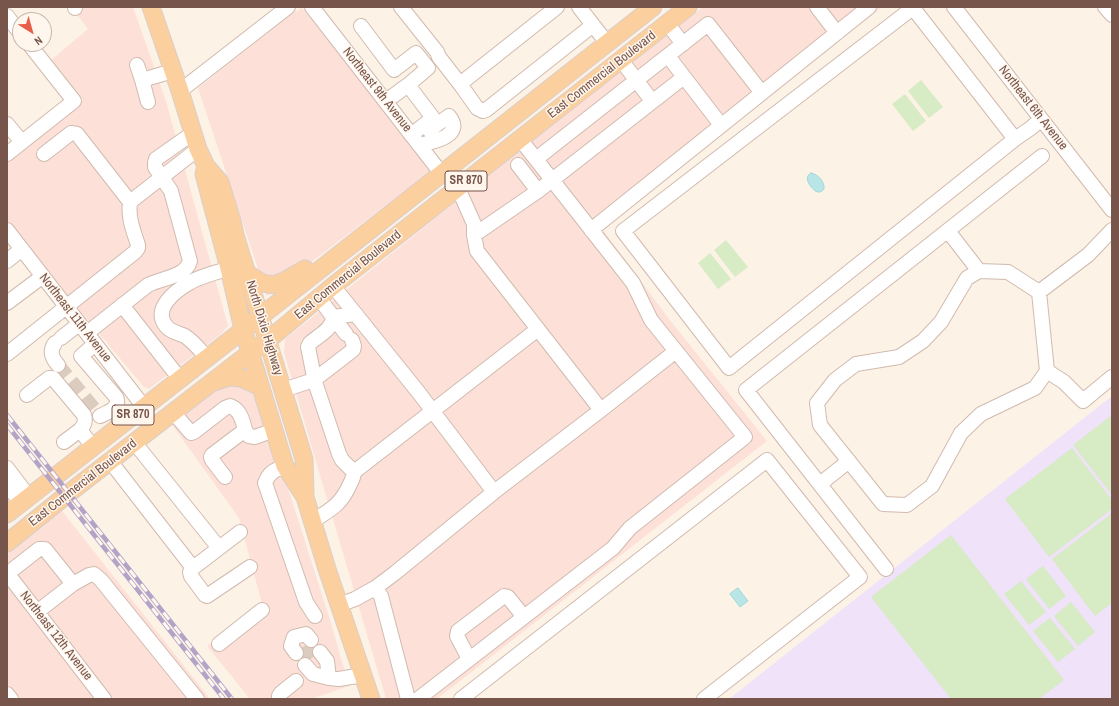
<!DOCTYPE html>
<html>
<head>
<meta charset="utf-8">
<style>
	body { margin:0 }
	#map { position:relative; width:1119px; height:706px; overflow:hidden; background:#fdf2e6; font-family:"Archivo Narrow",sans-serif }
	canvas { display:block }
	.frame { position:absolute; inset:0; border:8px solid #77554a; pointer-events:none }
	.north { position:absolute; left:12px; top:12px; width:40px; height:40px; box-sizing:border-box; background:#fff6ed; border:1px solid #c9b6ac; border-radius:50%; rotate:143deg; font-size:11px; font-weight:700; line-height:16px; text-align:center; color:#77554a }
	.north::after { content:''; display:block; margin:auto; width:14px; height:18px; background:#e85d49; clip-path:polygon(50% 0,100% 100%,50% 72%,0 100%) }
</style>
</head>
<body>
<div id="map">
<canvas width="1119" height="706"></canvas>
<div class="frame"></div>
<div class="north">N</div>
</div>
<script>
const c = document.querySelector('canvas').getContext('2d');
c.lineJoin = 'round';
function fill(path, color) { c.fillStyle = color; c.fill(path, 'evenodd'); }
function trace(path, color, width, dash) { c.strokeStyle = color; c.lineWidth = width; c.lineCap = dash ? 'butt' : 'round'; c.setLineDash(dash || []); c.stroke(path); }
function drawText(font, color, halo, rows, align = 'center') {
  c.font = font + ' "Archivo Narrow",sans-serif'; c.lineWidth = 3; c.setLineDash([]); c.textBaseline = 'middle'; c.strokeStyle = halo; c.fillStyle = color; for (const [text, x, y, turn = 0] of rows) {
    c.save(); c.translate(x, y); c.rotate((+turn || 0) * Math.PI / 180); c.textAlign = isNaN(turn) ? turn : align; if (halo) c.strokeText(text, 0, 0); c.fillText(text, 0, 0); c.restore();
  }
}
fill(new Path2D(`
	M71 7H133L166 101 228 326 220 335 149 389 144 387 80 311 7 219V160L83 100 50 61 88 29Z
	M703 7H882L603 230 669 319 767 441 437 699H386L284 353 285 339 515 154Z
	M302 8 432 170 267 296 198 88 288 16Z
	M231 379 243 380 259 397 331 623 349 686 311 699H250L207 646 262 604 239 518 170 422Z
	M59 507 210 699H20L7 683V548Z`), '#fde1d9');
fill(new Path2D(`
	M1112 396V699H729Z`), '#efe2f9');
fill(new Path2D(`
	M921 80 943 107 929 118 908 91Z
	M905 94 926 121 913 131 892 104Z
	M726 240 748 267 735 277 714 250Z
	M710 253 731 279 718 289 698 263Z
	M1112 415V495L1073 445Z
	M1072 448 1112 500V509L1049 557 1005 499Z
	M1112 513V603L1095 616 1052 559Z
	M951 535 1064 680 1039 699H951L871 597Z
	M1043 566 1066 596 1049 609 1026 579Z
	M1021 581 1046 612 1029 625 1004 594Z
	M1071 602 1095 632 1078 646 1054 616Z
	M1050 618 1075 649 1058 662 1033 631Z`), '#d7ebc4');
const water = new Path2D(`
	M811 173C818 174 825 182 824 189 822 191 822 192 818 192 814 192 801 178 811 173Z
	M738 588 748 601 740 607 730 594Z`);
fill(water, '#bae5e7');
trace(water, '#a0d6d9', 1);
trace(new Path2D(`
	M58 365 96 411
	M303 647 312 659`), '#dccbbf', 14, [14, 7]);
const minor = new Path2D(`
	M75 7V8
	M312 7 441 173
	M401 7 437 52 439 57 460 84 477 108 483 111 486 110 593 25
	M579 7 607 43
	M817 7 837 33
	M914 7 623 231 729 368 1015 139 1031 128 1041 119
	M954 7 1112 210
	M1105 7 1112 15
	M913 8 1015 139
	M7 16 20 33
	M667 23 683 44
	M361 26 394 70 416 53 428 68 408 85
	M668 56 721 125
	M621 60 652 101
	M137 65 142 80 173 71
	M142 80 148 102
	M460 84 557 7
	M180 91 288 7
	M385 100 393 96 408 85 433 118 411 135
	M7 124 22 142
	M419 145C433 142 465 136 449 116L429 130
	M7 154 74 101 29 44
	M44 154 71 133 77 134 130 202 198 149
	M536 159 708 24 762 93
	M518 165 538 191
	M458 188 474 224V235L477 251 601 410
	M7 230 144 407
	M591 230 869 7
	M948 231 979 271
	M474 235 538 191 684 77
	M7 261 22 249
	M979 271 1008 272 1039 292 1047 371 1035 388 981 414 961 433 932 486 907 505 883 504 820 425 817 403 835 380 856 364 899 357 923 341 941 322 967 278Z
	M333 286 419 393 494 492
	M1039 292 1088 255 1112 230
	M319 298 333 317 356 314
	M7 303 43 276
	M122 305 180 379
	M333 317 346 334
	M87 333 148 285C161 278 186 277 190 261L171 191 155 167V163L156 159 193 133
	M61 338 79 324
	M55 343C49 351 52 358 58 365
	M95 344 81 356 116 397C121 408 108 412 100 416
	M7 354 135 252 138 248V245C133 229 128 219 130 202
	M207 358C200 350 194 342 185 336 179 333 170 332 166 326 152 309 175 291 189 283 200 276 216 273 229 268
	M1047 371 1064 382 1083 401 1112 377
	M283 390 314 380 353 350 354 346 352 340
	M27 395 49 378H53L84 415C86 422 84 425 80 430
	M173 412 191 433 194 432 225 408 230 406C240 409 243 421 245 430
	M64 442 80 430 93 447
	M134 442 219 548
	M110 461 193 568
	M285 466C275 470 269 472 265 483L306 602 315 616
	M7 468 29 497
	M354 472 538 329
	M225 477 212 460 211 457 212 455 245 430 249 436 255 437 274 430
	M820 484 849 461
	M7 485 21 503
	M313 521C331 509 341 505 350 484 352 480 354 477 354 472L342 460 339 454 315 382 308 347 310 343C318 336 333 329 333 317
	M240 532 193 568 190 572 191 576 205 595 207 596 250 567
	M886 569 746 390 1042 156
	M7 573 104 699
	M7 574 39 549H45L73 584 37 612
	M73 584 89 575 94 574 101 580 197 699
	M375 588 381 596 408 699
	M339 605 355 599 375 588 395 573 494 492 601 410 676 351
	M294 637 306 634 311 640
	M294 637 291 646 296 653
	M219 644 262 610
	M320 652 327 661 329 678
	M469 659 457 636 458 631 504 596 508 597 524 617
	M305 665 313 674 329 678 339 679 363 675
	M7 694 11 699
	M279 699V696L281 693 296 681
	M418 699 613 548 630 528 745 437 651 320 633 283 520 139
	M461 699 767 460 860 577 704 699`);
const major = new Path2D(`
	M151 7 180 91 198 149 206 166 220 182 232 221 235 235 304 459 305 496
	M206 166 204 174 229 268 243 329 285 466 305 497 327 569 371 699
	M246 272C273 294 280 283 305 269
	M214 382 230 377 241 378 261 387
	M7 514 275 305 653 7
	M7 543 69 493 251 352 267 341 333 286 688 7`);
trace(minor, '#d1baae', 16);
trace(major, '#d9cfcc', 19);
trace(minor, '#fff', 14);
trace(major, '#fccf9e', 17);
const rail = new Path2D(`
	M7 415 232 699
	M7 425 224 699`);
trace(rail, '#b3a4c7', 4.5);
trace(rail, '#fff6ed', 3, [9]);
for (const [x, y, w] of [
	[466,181,42],
	[133,415,42]
]) { const box = new Path2D(); box.roundRect(x - w / 2, y - 10, w, 20, 3); c.fillStyle = '#fff6ed'; c.fill(box); trace(box, '#77554a', 1); }
drawText('bold 12px', '#77554a', null, [
	["SR 870",466,181],
	["SR 870",133,415]
]);
drawText('13px', '#77554a', '#fff6ed', [
	["East Commercial Boulevard",602,75,-38],
	["Northeast 9th Avenue",377,90,52],
	["Northeast 6th Avenue",1033,108,52],
	["East Commercial Boulevard",348,275,-39],
	["Northeast 11th Avenue",75,318,52],
	["North Dixie Highway",264,328,73],
	["East Commercial Boulevard",83,483,-38],
	["Northeast 12th Avenue",56,636,52]
]);
</script>
</body>
</html>
